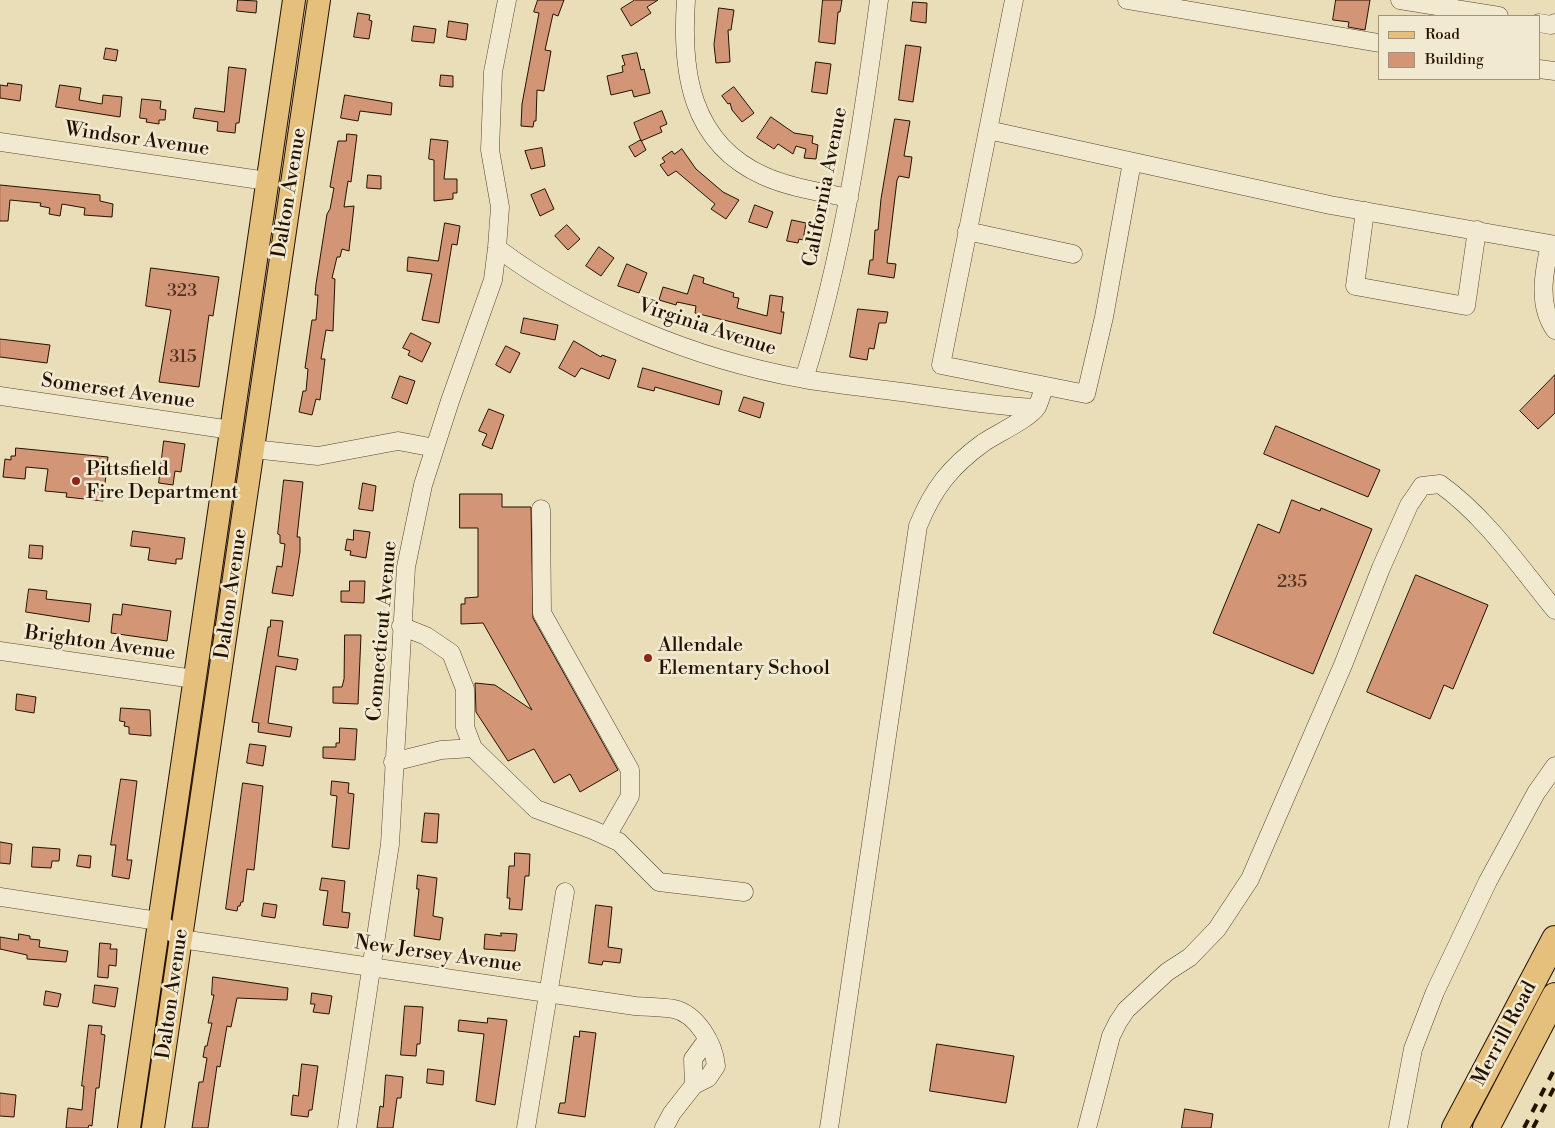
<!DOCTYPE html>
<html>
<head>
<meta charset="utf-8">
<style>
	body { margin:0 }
	#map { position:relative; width:1555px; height:1128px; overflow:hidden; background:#eadeb8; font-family:"Libre Bodoni",serif }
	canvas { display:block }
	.legend { position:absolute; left:1378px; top:15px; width:162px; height:65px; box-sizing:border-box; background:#f1ead1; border:1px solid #9f937d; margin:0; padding:6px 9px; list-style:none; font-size:15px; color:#241100 }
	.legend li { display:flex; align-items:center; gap:10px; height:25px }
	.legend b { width:25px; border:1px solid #9f937d }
</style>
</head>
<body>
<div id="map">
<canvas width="1555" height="1128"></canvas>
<ul class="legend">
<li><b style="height:6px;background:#e5bf7c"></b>Road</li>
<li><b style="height:14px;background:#d29576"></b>Building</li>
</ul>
</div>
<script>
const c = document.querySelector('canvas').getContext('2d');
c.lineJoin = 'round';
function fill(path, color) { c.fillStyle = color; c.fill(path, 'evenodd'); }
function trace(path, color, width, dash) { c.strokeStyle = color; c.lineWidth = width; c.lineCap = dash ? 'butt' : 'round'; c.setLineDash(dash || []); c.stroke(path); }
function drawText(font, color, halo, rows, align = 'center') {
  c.font = font + ' "Libre Bodoni",serif'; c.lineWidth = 5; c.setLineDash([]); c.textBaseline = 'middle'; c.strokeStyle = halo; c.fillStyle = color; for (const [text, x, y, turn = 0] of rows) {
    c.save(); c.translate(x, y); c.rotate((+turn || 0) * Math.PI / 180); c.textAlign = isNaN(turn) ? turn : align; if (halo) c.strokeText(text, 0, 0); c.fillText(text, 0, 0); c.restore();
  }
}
const building = new Path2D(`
	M238 0 257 1 256 13 237 11Z
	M538 0H564L558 16 553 14 545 50 551 51 544 91 537 90 536 121H534L533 127 521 126 522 104 539 13 534 12Z
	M635 0H658L647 7 651 13 631 26 621 9Z
	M823 0H842L840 12H838L835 44 819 42Z
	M1336 0H1370L1365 30 1348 27 1349 22 1333 20Z
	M913 2 927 3 926 23 911 21Z
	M719 8 734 10 731 30H728L730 62 716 63 714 45Z
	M358 13 370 15 369 20 372 21 369 39 354 37Z
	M449 21 468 24 466 40 447 37Z
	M414 26 436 29 434 43 412 41Z
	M906 45 921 47 913 102 899 100Z
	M106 48 118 50 116 61 104 59Z
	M637 53 641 70 644 69 650 93 634 97 632 90 611 95 607 76 623 72 622 66 625 65 622 56Z
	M816 62 831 64 827 94 812 92Z
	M229 67 246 69 239 123H236L235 133 217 131 218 122 193 118 195 108 224 112Z
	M441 75 453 76V87L440 86Z
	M8 83 22 85 20 101 0 98V85L7 86Z
	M60 85 81 88 79 100 102 104 103 95 122 97 120 117 56 107Z
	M734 87 754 113 742 122 732 110 730 103 728 104 722 96Z
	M345 95 392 103 391 115 360 111 358 121 341 118Z
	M142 99 161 101 160 109 166 110 165 120H159V124L146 122 147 119 140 118Z
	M662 111 667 124 660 127 662 132 641 141 634 123Z
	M771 117 794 133 813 136 812 143 818 145 816 159 804 158 806 149 796 146 793 154 778 144 774 149 757 138Z
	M895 119 910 121 904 156 912 157 909 178 899 176 897 180 887 263 896 264 894 278 868 274 870 260H873L875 230H878L881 199Z
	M347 134 357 135 351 182 348 181 344 207 354 206 349 251 342 249 340 257H337L332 278 335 279 333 331 326 330 321 359H325L320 400 316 399 312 415 299 412 303 391H306L308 369 305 368 312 320H316L318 295H315L316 284 327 214 330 209 334 188 330 187 333 169 338 141H346Z
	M431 139 448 141 444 179H457V193H453V199L434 201V160L429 159Z
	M641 140 646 150 635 157 629 147Z
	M542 148 545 166 531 169 525 151Z
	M682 149 696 169 723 192 739 200 726 219 711 209 715 204 676 171 668 176 660 165 665 162 662 158 672 151 674 154Z
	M368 175 381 176V189L367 188Z
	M0 185 100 195V201L113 204 112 217 84 215 85 208 62 204 60 216 49 214 50 208 40 206 41 203 10 200 8 221H0Z
	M545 189 554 209 540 216 531 195Z
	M755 205 773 212 767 228 749 222Z
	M792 220 806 223 803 240 799 239 798 243 787 241Z
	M445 223 460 226 457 245 452 244 439 323 422 320 432 274 407 271 408 257 438 261Z
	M567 225 580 239 568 250 555 236Z
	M599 247 614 258 601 276 586 266Z
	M627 264 647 273 639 293 618 286Z
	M151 268 219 277 213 316 209 315 199 387 159 382 171 310 146 306Z
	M694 275 704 278 703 283 734 293 733 297 739 298 737 308 767 316 770 295 783 297 781 312H784L781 334 695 313 696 306 677 302 676 305 659 300 663 287 687 294Z
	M858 309 888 312 886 323H879L874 349 869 348 867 360 850 357Z
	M524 318 558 325 555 340 521 333Z
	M411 333 431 343 422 362 408 355 410 351 403 348Z
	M0 339 50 345 47 363 0 357Z
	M574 341 601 357 602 355 616 360 609 379 581 368 575 377 559 368Z
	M506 346 520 353 510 373 496 365Z
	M643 368 722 391 719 405 655 387 654 391 638 387Z
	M1555 375V413L1538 429 1520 411Z
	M400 376 415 381 407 404 392 398Z
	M744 397 764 403 760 418 739 411Z
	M489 409 504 415 492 449 482 445 487 434 479 431Z
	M1276 426 1380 470 1368 497 1264 454Z
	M164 441 185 444 181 472 175 471 173 485 159 483Z
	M16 448 108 457 103 501 66 497 67 493 45 491 48 469 26 467 25 479 3 477 5 459 11 460V456H15Z
	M284 480 303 482 297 537H300V552L293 596 272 593 277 566 282 567 285 544 280 543V535L278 534Z
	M363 483 376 486 373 511 359 509Z
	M460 494H502V507H531L533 618 618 770 580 792 570 774 554 783 534 749 508 761 476 712 475 683 495 685 532 710 483 623 461 624V604H465V598L478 597V528H460Z
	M1292 500 1320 511 1321 508 1372 529 1313 674 1213 633 1258 524 1279 533Z
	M354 530 370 532 366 558 350 555 351 551 345 550 347 539 353 540Z
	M133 531 185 538 182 559H176V564L148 560 150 548 131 546Z
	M30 545 43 546 42 559 29 558Z
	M1416 575 1488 605 1453 689 1444 685 1430 719 1367 692Z
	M350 581H365L364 603 341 602V591H349Z
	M29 589 47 591 46 599 91 604 89 622 26 612Z
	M123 604 171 611 167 641 111 633 113 614 121 615Z
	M271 620 283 621 278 656 298 659 296 670 276 666 268 723 292 727 290 737 258 732 259 723 252 722 268 627H270Z
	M345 635H361L358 704 333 703V687H342L344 679Z
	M17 694 36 697 34 713 16 710Z
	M121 708 150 710 151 736 129 734V727L124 726 125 722 120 721Z
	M340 728 357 729 355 760 323 758V747H336V743H339Z
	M250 744 266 746 263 766 247 763Z
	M121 779 137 781 127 860H132L129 879 112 876 116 845H111Z
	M332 781 349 783 348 793 354 794 349 849 332 847 337 796 331 795Z
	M243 783 263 786 254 870 247 869 243 902H241L240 906H238L237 911 226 909Z
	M425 813 439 814 437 843 422 842Z
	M0 842 12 844 10 864 0 863Z
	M33 847 60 849 59 861H52L51 868 32 867Z
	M515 853 530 854 529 876H525L522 910 509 909 510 898H507L509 866H514Z
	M79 855 91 856 90 868 77 866Z
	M418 875 437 878 433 916 443 918 440 940 414 936 419 889H417Z
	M322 878 345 881 342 912 350 913 348 928 323 925 328 891 320 890Z
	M264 903 277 905 275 918 262 916Z
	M596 905 612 907 608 947 622 949 620 963 603 961 602 965 589 963Z
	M501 933 517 934 515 951 484 949 485 934 501 936Z
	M19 934 30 936V939L40 940 39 947 68 951 66 962 27 959V955L0 949V937L18 940Z
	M100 943 111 944 110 949H117L116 966 109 965 108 978 98 977Z
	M213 977 288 988 287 1000 237 998 231 1027 227 1026 220 1067 217 1066 208 1128H192L199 1082H203L207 1058 203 1057 205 1046H207L212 1023H208L214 995H212Z
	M95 985 118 988 115 1007 93 1003Z
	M46 991 61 994 58 1007 44 1005Z
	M312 993 332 996 329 1014 313 1012 315 1004H311Z
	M405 1006 423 1007 420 1044H417L416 1056 401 1055Z
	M488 1018 507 1020 495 1105 476 1101 484 1034 458 1031 459 1020 487 1023Z
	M89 1025 102 1026 101 1034 105 1035 99 1088H96L92 1126 89 1125 88 1128H66L68 1108 82 1110 84 1086H82Z
	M580 1031 596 1033 585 1117 558 1113 560 1103H565L574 1036 579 1037Z
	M937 1044 1014 1056 1006 1103 930 1091Z
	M302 1064 318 1066 312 1110H309L308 1117 291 1115 293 1095 298 1096Z
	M428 1069 444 1071 443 1085 427 1083Z
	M386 1075 403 1077 401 1098H397L393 1128H377L380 1106 383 1107Z
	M0 1093 16 1095 14 1117 0 1116Z
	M1185 1109 1213 1114 1211 1128H1182Z`);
fill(building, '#d29576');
trace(building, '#241100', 1);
const minor = new Path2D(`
	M686 0C681 71 690 143 764 176 791 188 821 192 849 198
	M1014 0 941 365 1086 394 1104 317 1132 162
	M1127 0 1379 43
	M1400 0 1499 16
	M1539 23 1551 25 1555 23
	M1539 69 1555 71
	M988 130 1330 205 1555 245
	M0 142 267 181
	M1365 211 1355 286 1466 306 1477 230
	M967 231 1073 254
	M1550 244C1544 272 1537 305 1555 330
	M497 248C587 315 694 359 804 379 836 384 869 388 901 392 946 398 991 406 1036 408
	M804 379C843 256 862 127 879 0
	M0 396 231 430
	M253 449 318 456 398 441 435 448
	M541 509 542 613 630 770V796L607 836
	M401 626 426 636 451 653 465 689V727L473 748
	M0 651 194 679
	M393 762 441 750 473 748 536 809 593 830 619 842 659 882 744 892
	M0 897 158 921 181 939 635 1006C647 1007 661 1007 674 1009 697 1014 714 1044 716 1066L708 1078 694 1085 672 1113 664 1128
	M694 1085 693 1059 707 1040
	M347 1128 390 844 406 567 423 485 450 401 493 280 497 248 500 207 490 150 493 72 507 0
	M526 1128 565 892
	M829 1128 918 526C933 489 950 467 983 443 996 434 1029 419 1037 407 1040 401 1042 392 1045 386
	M1087 1128 1111 1036 1118 1022 1126 1010 1167 972 1190 957 1217 929 1250 879 1343 665 1381 568 1409 505 1422 486 1440 484C1486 517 1519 566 1555 610
	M1398 1128 1413 1049 1435 992 1488 881 1536 793 1555 766`);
const major = new Path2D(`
	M129 1128 294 0
	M153 1128 319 0`);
const highway = new Path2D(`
	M1455 1128 1555 939
	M1486 1128 1555 996`);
trace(minor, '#56442e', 19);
trace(major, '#241100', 24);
trace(highway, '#241100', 28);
trace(minor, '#f1ead1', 18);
trace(major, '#e5bf7c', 22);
trace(highway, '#e5bf7c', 26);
trace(new Path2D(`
	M1524 1128 1555 1068
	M1533 1128 1555 1086`), '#241100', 4, [9, 9]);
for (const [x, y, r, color] of [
	[76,481,5,"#8f2418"],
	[648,658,5,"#8f2418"]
]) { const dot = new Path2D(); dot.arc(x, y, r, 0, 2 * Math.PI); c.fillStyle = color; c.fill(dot); trace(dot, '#f1ead1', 2); }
drawText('18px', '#50321e', null, [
	["323",182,292],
	["315",183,358],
	["235",1292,583]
]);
drawText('20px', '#241100', '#f1ead1', [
	["Windsor Avenue",137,140,8],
	["California Avenue",826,187,-79],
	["Dalton Avenue",290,193,-81],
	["Virginia Avenue",707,328,18],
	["Somerset Avenue",118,392,8],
	["Dalton Avenue",232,594,-82],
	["Connecticut Avenue",383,631,-85],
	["Brighton Avenue",100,644,8],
	["New Jersey Avenue",438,955,8],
	["Dalton Avenue",173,994,-82],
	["Merrill Road",1505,1034,-62]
]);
drawText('20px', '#241100', '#f1ead1', [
	["Pittsfield",86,470],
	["Fire Department",86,493],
	["Allendale",658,646],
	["Elementary School",658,669]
], 'left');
</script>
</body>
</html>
